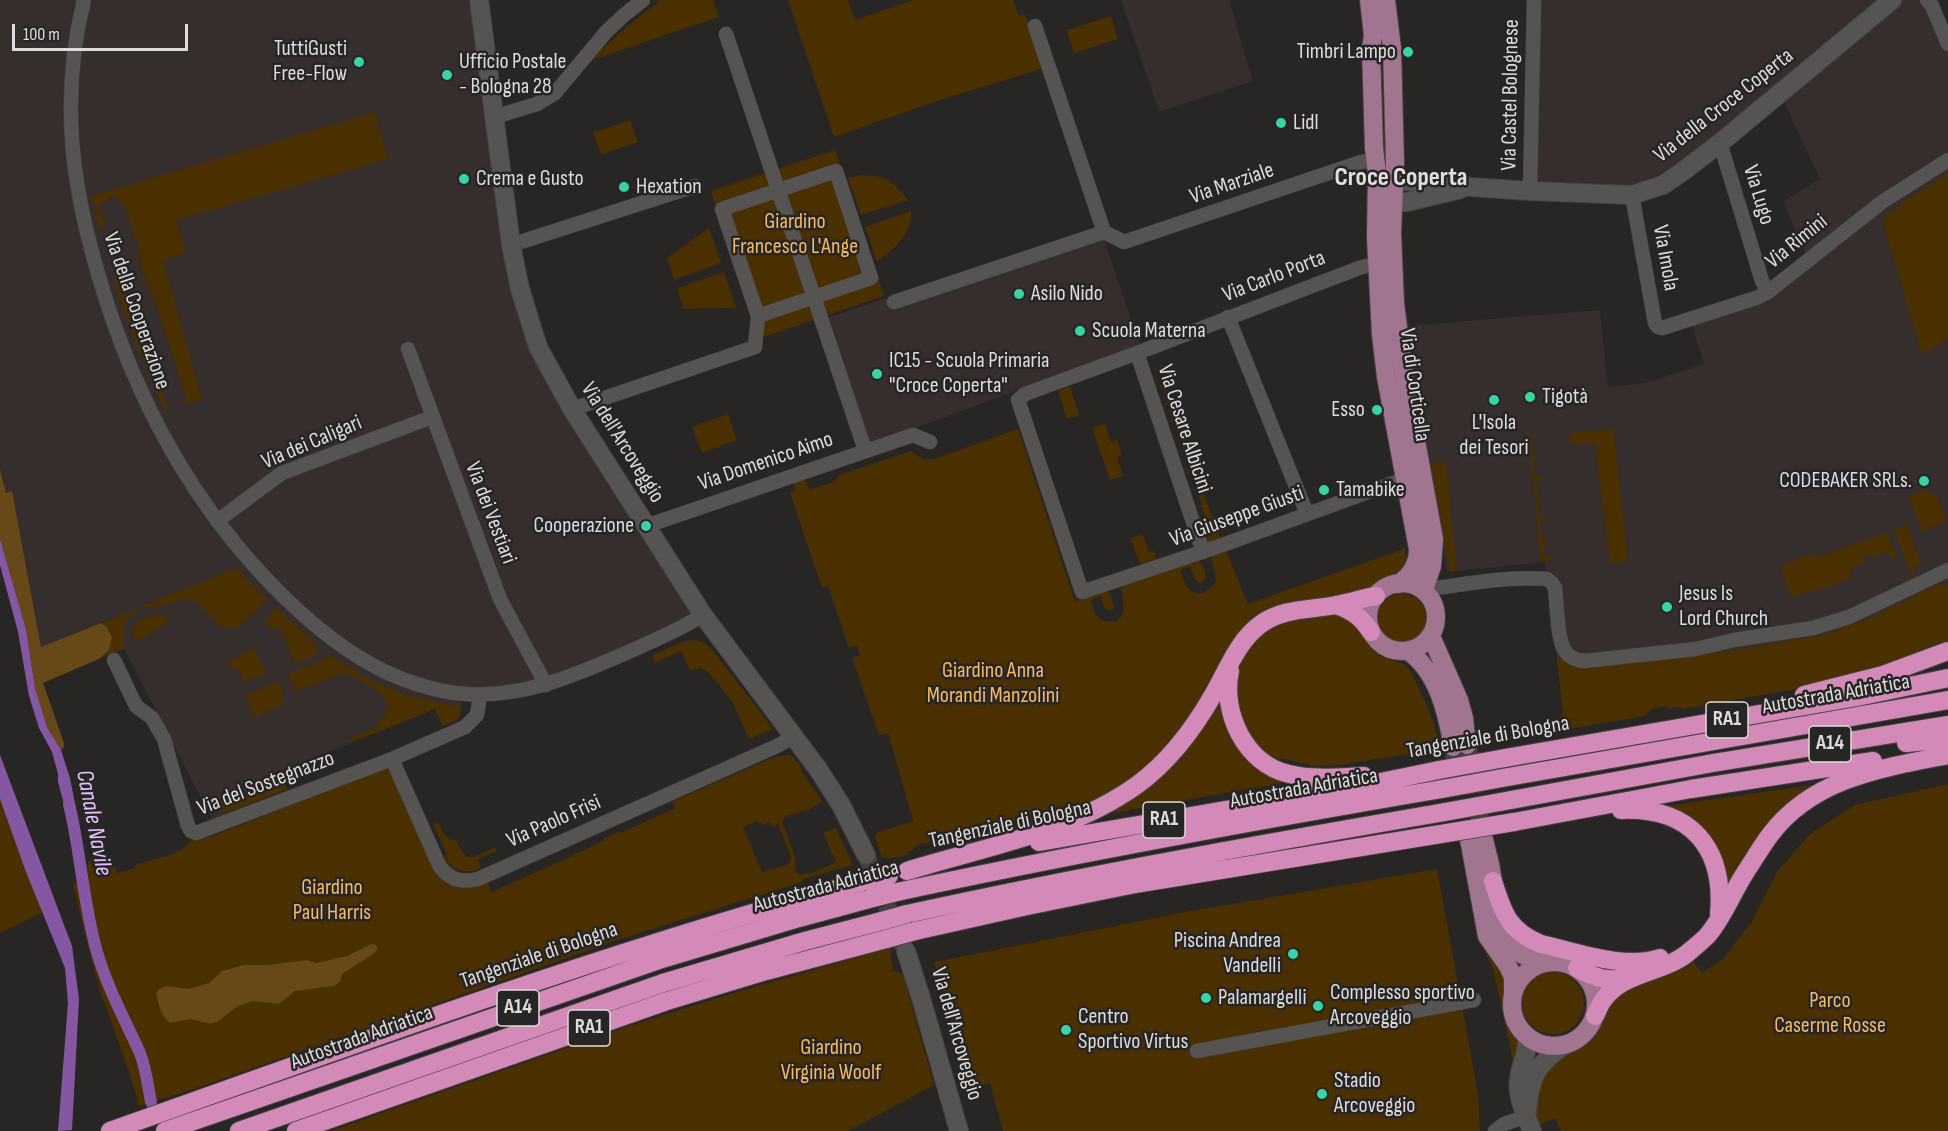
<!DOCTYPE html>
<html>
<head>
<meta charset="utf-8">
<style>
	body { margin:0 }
	#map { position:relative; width:1948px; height:1131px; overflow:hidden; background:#282525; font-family:"Sofia Sans Condensed",sans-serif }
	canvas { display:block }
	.scale { position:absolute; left:12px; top:24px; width:176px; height:27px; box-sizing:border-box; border:3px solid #dddbdb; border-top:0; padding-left:8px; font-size:18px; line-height:21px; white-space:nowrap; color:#dddbdb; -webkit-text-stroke:4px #282525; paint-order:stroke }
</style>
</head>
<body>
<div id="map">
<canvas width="1948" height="1131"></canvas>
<div class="scale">100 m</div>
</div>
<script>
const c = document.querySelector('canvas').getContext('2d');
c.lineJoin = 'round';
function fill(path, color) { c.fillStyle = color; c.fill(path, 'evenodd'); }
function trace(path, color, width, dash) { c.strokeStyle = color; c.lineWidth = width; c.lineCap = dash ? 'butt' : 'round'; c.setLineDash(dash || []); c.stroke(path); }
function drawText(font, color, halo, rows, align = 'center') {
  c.font = font + ' "Sofia Sans Condensed",sans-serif'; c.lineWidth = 5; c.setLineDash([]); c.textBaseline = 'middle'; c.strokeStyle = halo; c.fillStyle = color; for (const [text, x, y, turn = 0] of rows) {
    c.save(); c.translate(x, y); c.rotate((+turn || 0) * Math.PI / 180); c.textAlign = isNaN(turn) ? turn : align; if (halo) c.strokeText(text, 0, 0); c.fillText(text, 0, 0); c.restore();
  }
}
fill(new Path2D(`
	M0 0H475L519 301 703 615 565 678 462 693 460 717 458 720 443 726 435 709 281 771 287 789 212 819 124 649 112 618 41 647 12 492 6 494 0 469Z
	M1121 0H1229L1253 81 1159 112Z
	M1534 0H1939L1941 4 1933 7 1948 44V626L1563 713 1545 562 1447 572 1406 326 1600 310 1608 387 1646 383 1704 364 1693 330V320L1767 297 1783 289 1811 267 1783 201 1820 179 1779 91 1685 167 1634 191 1532 187Z
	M1103 237 1140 344 868 446 827 318 886 298 890 309 898 307Z`), '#362d2d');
fill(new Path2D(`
	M661 0H713L719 17 589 61 631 23Z
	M788 0H848L855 20 914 0H1013L1019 16 1025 14 1044 68 937 101 834 137Z
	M1111 16 1118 39 1074 53 1067 30Z
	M375 112 388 159 177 220 186 253 163 260 202 399 188 404 157 306 142 270 138 242 134 237 130 219 122 202 112 196 105 202 98 204 97 207C102 212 105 221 104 228L100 230 91 196Z
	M630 120 638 142 601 155 593 133Z
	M835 150 884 296 760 338 711 191Z
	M1948 173V338L1922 355 1882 219 1908 199Z
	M862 175C886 176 894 181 908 200L861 215 848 178Z
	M911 211C912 235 894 248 877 262L865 227Z
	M709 228 721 263 674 280 667 258Z
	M724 272 736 308 683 309 677 288Z
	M123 275 126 298 141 348 144 353 151 358 155 380 163 390 164 399 168 403V409L165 410C144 367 127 324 113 278Z
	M1156 367 1220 537 1223 536V538L1209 544 1204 538 1212 535 1202 507 1195 508 1202 505 1197 490H1190L1196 488 1191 473 1184 474 1190 470 1185 455 1178 456 1185 454 1179 438 1173 440 1179 437 1174 421 1166 422 1173 419 1168 404 1161 406 1168 402 1162 387 1155 388 1162 385 1157 370 1152 371Z
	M1070 387 1079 415 1067 419 1058 391Z
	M728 414 737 440 702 453 692 427Z
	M1105 423 1111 442 1117 440 1122 455 1117 457 1123 476 1110 480 1092 428Z
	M1018 429 1075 601 1106 591 1109 593 1115 607 1111 611 1105 609 1100 596 1091 600 1095 613 1101 620C1128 628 1125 606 1121 589L1124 585 1192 563 1193 565 1197 561C1204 563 1208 576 1204 581L1200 583 1195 579 1190 566 1180 570C1183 576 1184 584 1188 588 1197 599 1211 591 1216 581L1211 557 1226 551 1248 604 1401 550 1405 547 1406 558 1409 559 1400 571 1383 578 1366 591 1279 607 1163 754 1116 791 1043 822 957 844 945 846 942 840 917 845 908 855 888 859 887 857 882 858 875 837 876 833 913 821 888 733 879 735 852 658 860 655 857 646 849 648 828 586 822 588 790 492 795 490 792 480 804 476 809 490 833 482 839 475 911 451 924 460 934 459Z
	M1613 429 1628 561 1610 563 1595 443 1571 445 1570 433Z
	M1531 437 1533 455H1539V458L1533 459 1535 476H1541V479L1536 480 1538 497H1543V500L1538 501 1540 518H1546V521L1540 522 1542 539H1548V542L1543 543 1544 556H1554L1545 562 1541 563 1529 439Z
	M1446 462 1457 571 1450 572 1431 463Z
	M1927 489 1931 494 1937 496 1946 520 1922 532 1909 496Z
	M1904 526H1907L1921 564 1912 568 1915 576 1913 578 1894 530Z
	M1887 532 1897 558 1892 559 1888 551 1872 558 1869 554 1863 557 1865 562 1850 569 1852 577 1831 586 1791 597 1780 566 1814 553 1817 558Z
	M1143 534 1149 552 1154 551 1157 559 1140 564 1130 538Z
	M236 568 267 600C231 635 232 641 196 601L187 598 162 606 142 608 132 613 124 624V649L99 659 109 650 106 626 101 623Z
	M1942 582 1948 588V644L1885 666 1808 687 1682 709 1679 707 1667 709V706L1654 708 1644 716 1501 741V739L1557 729V722L1563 712 1557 660 1561 657 1571 665 1583 668 1724 652 1823 635 1873 617Z
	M1378 618a24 24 0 1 1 48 0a24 24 0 1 1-48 0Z
	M276 608 317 645 315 650 317 655 295 664 280 627 271 630 267 621 269 614Z
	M1337 615 1360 624 1373 648 1380 656 1404 664 1411 671 1429 710 1442 749 1332 766H1313L1281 758 1280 760 1264 752 1250 738 1236 703 1238 670 1241 661 1257 638 1280 623 1296 618Z
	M151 616H167L170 619 160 628 136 641 133 639 132 628 141 619Z
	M696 640 706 644 714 652 773 729 749 739 732 701 708 672 701 668 690 671 681 651 655 663 652 655 685 641Z
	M254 648 266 673 265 675 244 681 238 668 229 669 228 662Z
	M330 655C371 685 409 699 459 706L461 708C460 721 454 721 443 726L435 709 352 742 350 738 380 725 379 720 389 711C388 706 386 700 383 696 376 689 352 674 343 673L295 691 288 674C297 670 325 660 330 655Z
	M278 681 284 697 283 704 254 718 245 695Z
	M1221 694 1224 704 1288 782 1102 815Z
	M788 754C794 757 801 765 802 772L822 801 808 810 786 816 782 822 795 857 796 872 801 875 812 873 836 862 823 833 836 828 853 865 803 879 802 882 621 939 188 1091 139 1106C129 1066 112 1027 99 987 89 953 81 918 73 883L87 881 86 867 90 859 98 877 104 868 115 866 117 873 135 868V865L173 854 182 849 193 839 210 837 385 768 391 773 437 875C452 891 468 890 487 882L492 892 604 841 603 839 620 831 621 833 675 808 673 801 777 756 779 757ZM758 821 764 825 770 822 772 827 778 824 791 856 788 865 762 872 743 827Z
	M280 769 287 789 223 814 216 795 223 793 226 800 261 786 258 778Z
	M1826 783 1728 894 1719 864 1659 807Z
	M1948 784V1131H1561L1555 1118 1537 1126C1532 1099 1541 1070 1564 1053 1573 1046 1583 1043 1591 1035 1600 1025 1601 1013 1607 1002 1616 988 1676 968 1694 962L1702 973 1723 959 1752 921 1777 872 1810 834 1855 805Z
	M0 799 43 912 0 933Z
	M438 822C442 831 445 840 456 840 468 866 472 858 495 847L497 851 478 859 481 868C466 875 452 872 444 856L447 855 433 823Z
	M1437 869 1478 1094 1480 1131H1003L990 1083 970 1088 934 962 1180 913Z
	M1482 946C1488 956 1500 964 1504 976 1508 988 1503 1004 1507 1017 1509 1027 1520 1037 1519 1047 1519 1053 1516 1059 1514 1065L1493 969Z
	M890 948 893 971 903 974 934 1085 848 1131H330L635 1024 727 995Z
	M1522 1003a31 31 0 1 1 62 0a31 31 0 1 1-62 0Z`), '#4a2f00');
fill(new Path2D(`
	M0 469 6 493 12 491 41 647 101 623 106 626 112 637 109 650 99 659 43 683 64 743V747L61 750 47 727 35 688 26 629 0 539Z
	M371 944 376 945 378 949 372 955 342 974 340 982 334 986 295 991 279 1004 253 1001 238 1006 217 1022 210 1024 191 1019 170 1023C160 1015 159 1005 156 993L159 989 167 986 189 989 209 983 222 971 243 965H268L306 960 317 963 347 956Z`), '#664819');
fill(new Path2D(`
	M0 539 26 629 35 688 47 727 61 750 70 778 78 819H68L58 782V774L52 752 39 728 29 696 18 632 0 565Z
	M0 755 72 946 79 999 72 1130 58 1131 68 1003 65 968 26 872 0 799Z`), '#8557a3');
trace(new Path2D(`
	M69 804C81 853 83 904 97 952 107 987 125 1020 140 1053 146 1069 148 1086 151 1102`), '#8557a3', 12);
trace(new Path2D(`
	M866 855 905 950`), '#434040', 18, [18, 9]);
trace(new Path2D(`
	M1453 747 1469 839
	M1468 749 1483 836`), '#434040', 18, [18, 9]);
const street = new Path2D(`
	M84 0C60 97 71 183 99 277 134 397 192 506 282 595 331 643 385 683 455 693 519 701 576 675 633 650 657 639 681 629 703 615
	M1927 0 1932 6 1948 44
	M1035 26 1104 232 1124 242 1358 163 1366 161 1376 162
	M726 34 865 450
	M494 117 537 104 555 93 606 32 623 16 643 0
	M1720 143 1762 281 1768 292
	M836 171 871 278 758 316 722 209Z
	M1530 191 1534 0
	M1632 195 1655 323 1658 327 1662 328 1756 298 1768 292 1882 202 1948 160
	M511 245 695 186
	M1377 263 1359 268 1137 353 1025 394 1018 400 1082 592 1217 547 1393 483 1405 481
	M894 302 1104 232
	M1228 317 1307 514
	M408 349 500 599 546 685
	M1137 353 1203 552
	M572 409 755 347 758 316
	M217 521 282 473 432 417
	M646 526 913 435 930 442
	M1424 590C1466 584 1503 576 1547 579L1552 583 1555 588C1557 603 1557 637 1564 649 1568 657 1575 660 1584 661L1696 649 1734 640 1813 628 1849 617 1948 570
	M114 660 136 706 152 718 164 739 188 826 191 831 196 833 392 759 465 727 477 715 480 695
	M392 759 439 865C449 880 462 883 478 879L777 746 795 736
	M1197 1051 1474 1000
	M1495 1131 1504 1124 1527 1116`);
const secondary = new Path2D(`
	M479 0 511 245 520 289 538 347 572 409 703 615 818 769 841 805 866 855
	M1395 176 1404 181 1451 183 1471 187 1530 191 1632 195 1663 185 1682 172 1720 143 1892 0
	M1394 202H1407L1461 189
	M906 951 921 998 959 1131
	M1527 1036C1529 1052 1520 1065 1519 1079 1516 1097 1526 1115 1532 1131
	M1527 1111C1530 1077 1536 1064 1565 1045`);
const primary = new Path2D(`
	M1369 0 1373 36 1371 48 1374 148 1377 174 1376 238 1381 335 1386 377 1418 549C1418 564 1411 576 1398 584
	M1386 0 1392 48 1395 163 1392 233 1395 303 1404 375 1434 539 1432 566 1424 590
	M1368 617a34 34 0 1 1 68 0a34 34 0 1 1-68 0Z
	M1431 636 1459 700 1464 718 1467 745
	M1408 651C1438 672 1447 713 1453 747
	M1483 836 1490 864 1502 933 1514 949 1523 955 1545 963
	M1469 839 1487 936 1508 966 1513 977V995
	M1512 1004a42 42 0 1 1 84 0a42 42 0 1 1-84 0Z`);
const highway = new Path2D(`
	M1336 605C1353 611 1361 617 1371 632
	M1230 671C1221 712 1245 764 1289 774 1313 780 1340 777 1364 776
	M1804 695 1883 675 1948 651
	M1906 743 1948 739
	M1505 758 1857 697 1948 678
	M1508 777 1948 700
	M1511 800 1713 763 1948 725
	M1621 810C1690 807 1725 847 1719 914
	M1514 822 1691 789 1873 761
	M1039 842 1342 790 1439 770
	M907 871C984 847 1070 833 1137 785 1170 761 1193 730 1213 695 1227 671 1238 640 1261 624 1283 608 1311 610 1336 605 1349 603 1362 598 1376 596
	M1493 881C1503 912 1508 931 1541 944 1577 952 1624 970 1660 958
	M897 892C1078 853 1260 820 1442 789
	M907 914C1085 875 1265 843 1445 812
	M915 931 1027 906 1135 884 1447 833
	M1577 968C1597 979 1606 981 1630 978
	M1595 1016C1598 1010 1600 1004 1604 999 1624 971 1666 973 1690 951 1696 946 1702 941 1707 936 1723 918 1732 893 1745 873 1753 861 1761 847 1770 835 1813 778 1882 768 1948 755
	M110 1131C359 1043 607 951 862 882
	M165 1131 659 960 799 918 869 899
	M239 1131 663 983 805 941 878 922
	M296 1131 667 1001 766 971 886 939`);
trace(street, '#464343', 15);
trace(secondary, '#464343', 20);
trace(primary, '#464343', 20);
trace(highway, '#464343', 20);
trace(street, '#565353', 14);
trace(secondary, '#565353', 18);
trace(primary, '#a17490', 18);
trace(highway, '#d38ab8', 18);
const highwayBridge = new Path2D(`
	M1439 770 1505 758
	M1442 789 1508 777
	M1445 812 1511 800
	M1447 833 1514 822
	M862 882 889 876
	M869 899 897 892
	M878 922 907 914
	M886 939 915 931`);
trace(highwayBridge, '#464343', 20, []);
trace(highwayBridge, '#d38ab8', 18);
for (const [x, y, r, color] of [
	[1408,52,6,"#39d4a5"],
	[359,62,6,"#39d4a5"],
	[447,75,6,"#39d4a5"],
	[1281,123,6,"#39d4a5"],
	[464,179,6,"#39d4a5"],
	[624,187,6,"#39d4a5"],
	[1019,294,6,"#39d4a5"],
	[1080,331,6,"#39d4a5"],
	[877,374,6,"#39d4a5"],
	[1530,397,6,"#39d4a5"],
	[1494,400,6,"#39d4a5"],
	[1377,410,6,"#39d4a5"],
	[1924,481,6,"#39d4a5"],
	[1324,490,6,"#39d4a5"],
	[646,526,6,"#39d4a5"],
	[1667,607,6,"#39d4a5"],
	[1293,954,6,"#39d4a5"],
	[1206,998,6,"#39d4a5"],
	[1318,1006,6,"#39d4a5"],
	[1066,1030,6,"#39d4a5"],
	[1322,1094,6,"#39d4a5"]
]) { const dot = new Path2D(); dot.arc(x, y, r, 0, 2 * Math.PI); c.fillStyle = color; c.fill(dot); trace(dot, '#282525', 2); }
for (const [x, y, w] of [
	[1727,720,42],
	[1830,744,42],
	[1164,820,42],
	[518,1008,42],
	[589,1028,42]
]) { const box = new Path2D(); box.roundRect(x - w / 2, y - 18, w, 36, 4.5); c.fillStyle = '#282525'; c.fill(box); trace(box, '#dddbdb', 1.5); }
drawText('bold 21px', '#dddbdb', null, [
	["RA1",1727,720],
	["A14",1830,744],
	["RA1",1164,820],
	["A14",518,1008],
	["RA1",589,1028]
]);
drawText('22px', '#dddbdb', '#282525', [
	["TuttiGusti",347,49,"right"],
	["Free-Flow",347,74,"right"],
	["Timbri Lampo",1396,52,"right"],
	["Ufficio Postale",459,62],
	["- Bologna 28",459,87],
	["Lidl",1293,123],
	["Crema e Gusto",476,179],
	["Hexation",636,187],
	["Asilo Nido",1031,294],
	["Scuola Materna",1092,331],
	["IC15 - Scuola Primaria",889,361],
	["\"Croce Coperta\"",889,386],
	["Tigotà",1542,397],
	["Esso",1365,410,"right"],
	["L'Isola",1494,423,"center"],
	["dei Tesori",1494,448,"center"],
	["CODEBAKER SRLs.",1912,481,"right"],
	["Tamabike",1336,490],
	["Cooperazione",634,526,"right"],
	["Jesus Is",1679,594],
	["Lord Church",1679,619],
	["Piscina Andrea",1281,941,"right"],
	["Vandelli",1281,966,"right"],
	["Complesso sportivo",1330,993],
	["Arcoveggio",1330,1018],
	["Palamargelli",1218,998],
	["Centro",1078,1017],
	["Sportivo Virtus",1078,1042],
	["Stadio",1334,1081],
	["Arcoveggio",1334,1106]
], 'left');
drawText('22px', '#dddbdb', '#282525', [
	["Via Castel Bolognese",1511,95,-89],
	["Via della Croce Coperta",1724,106,-38],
	["Via Marziale",1232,184,-19],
	["Via Lugo",1758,195,73],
	["Via Rimini",1797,242,-39],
	["Via Imola",1665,258,80],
	["Via Carlo Porta",1274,277,-21],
	["Via della Cooperazione",136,311,71],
	["Via di Corticella",1414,385,82],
	["Via Cesare Albicini",1184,429,72],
	["Via dei Caligari",312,443,-23],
	["Via dell'Arcoveggio",622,443,58],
	["Via Domenico Aimo",766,462,-19],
	["Via dei Vestiari",490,513,69],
	["Via Giuseppe Giusti",1237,517,-20],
	["Autostrada Adriatica",1836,695,-10],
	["Tangenziale di Bologna",1488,738,-10],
	["Via del Sostegnazzo",266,784,-21],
	["Autostrada Adriatica",1304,789,-10],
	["Via Paolo Frisi",554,822,-24],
	["Tangenziale di Bologna",1010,825,-12],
	["Autostrada Adriatica",826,887,-15],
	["Tangenziale di Bologna",539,956,-19],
	["Via dell'Arcoveggio",956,1034,74],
	["Autostrada Adriatica",362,1038,-20]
]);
drawText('22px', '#f5ba64', '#282525', [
	["Giardino",795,222],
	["Francesco L'Ange",795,247],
	["Giardino Anna",993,671],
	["Morandi Manzolini",993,696],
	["Giardino",332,888],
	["Paul Harris",332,913],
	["Parco",1830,1001],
	["Caserme Rosse",1830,1026],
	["Giardino",831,1048],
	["Virginia Woolf",831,1073]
]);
drawText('italic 24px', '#e3c0fe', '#282525', [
	["Canale Navile",93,823,79]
]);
drawText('bold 26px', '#e2dede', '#282525', [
	["Croce Coperta",1401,178]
]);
</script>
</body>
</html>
